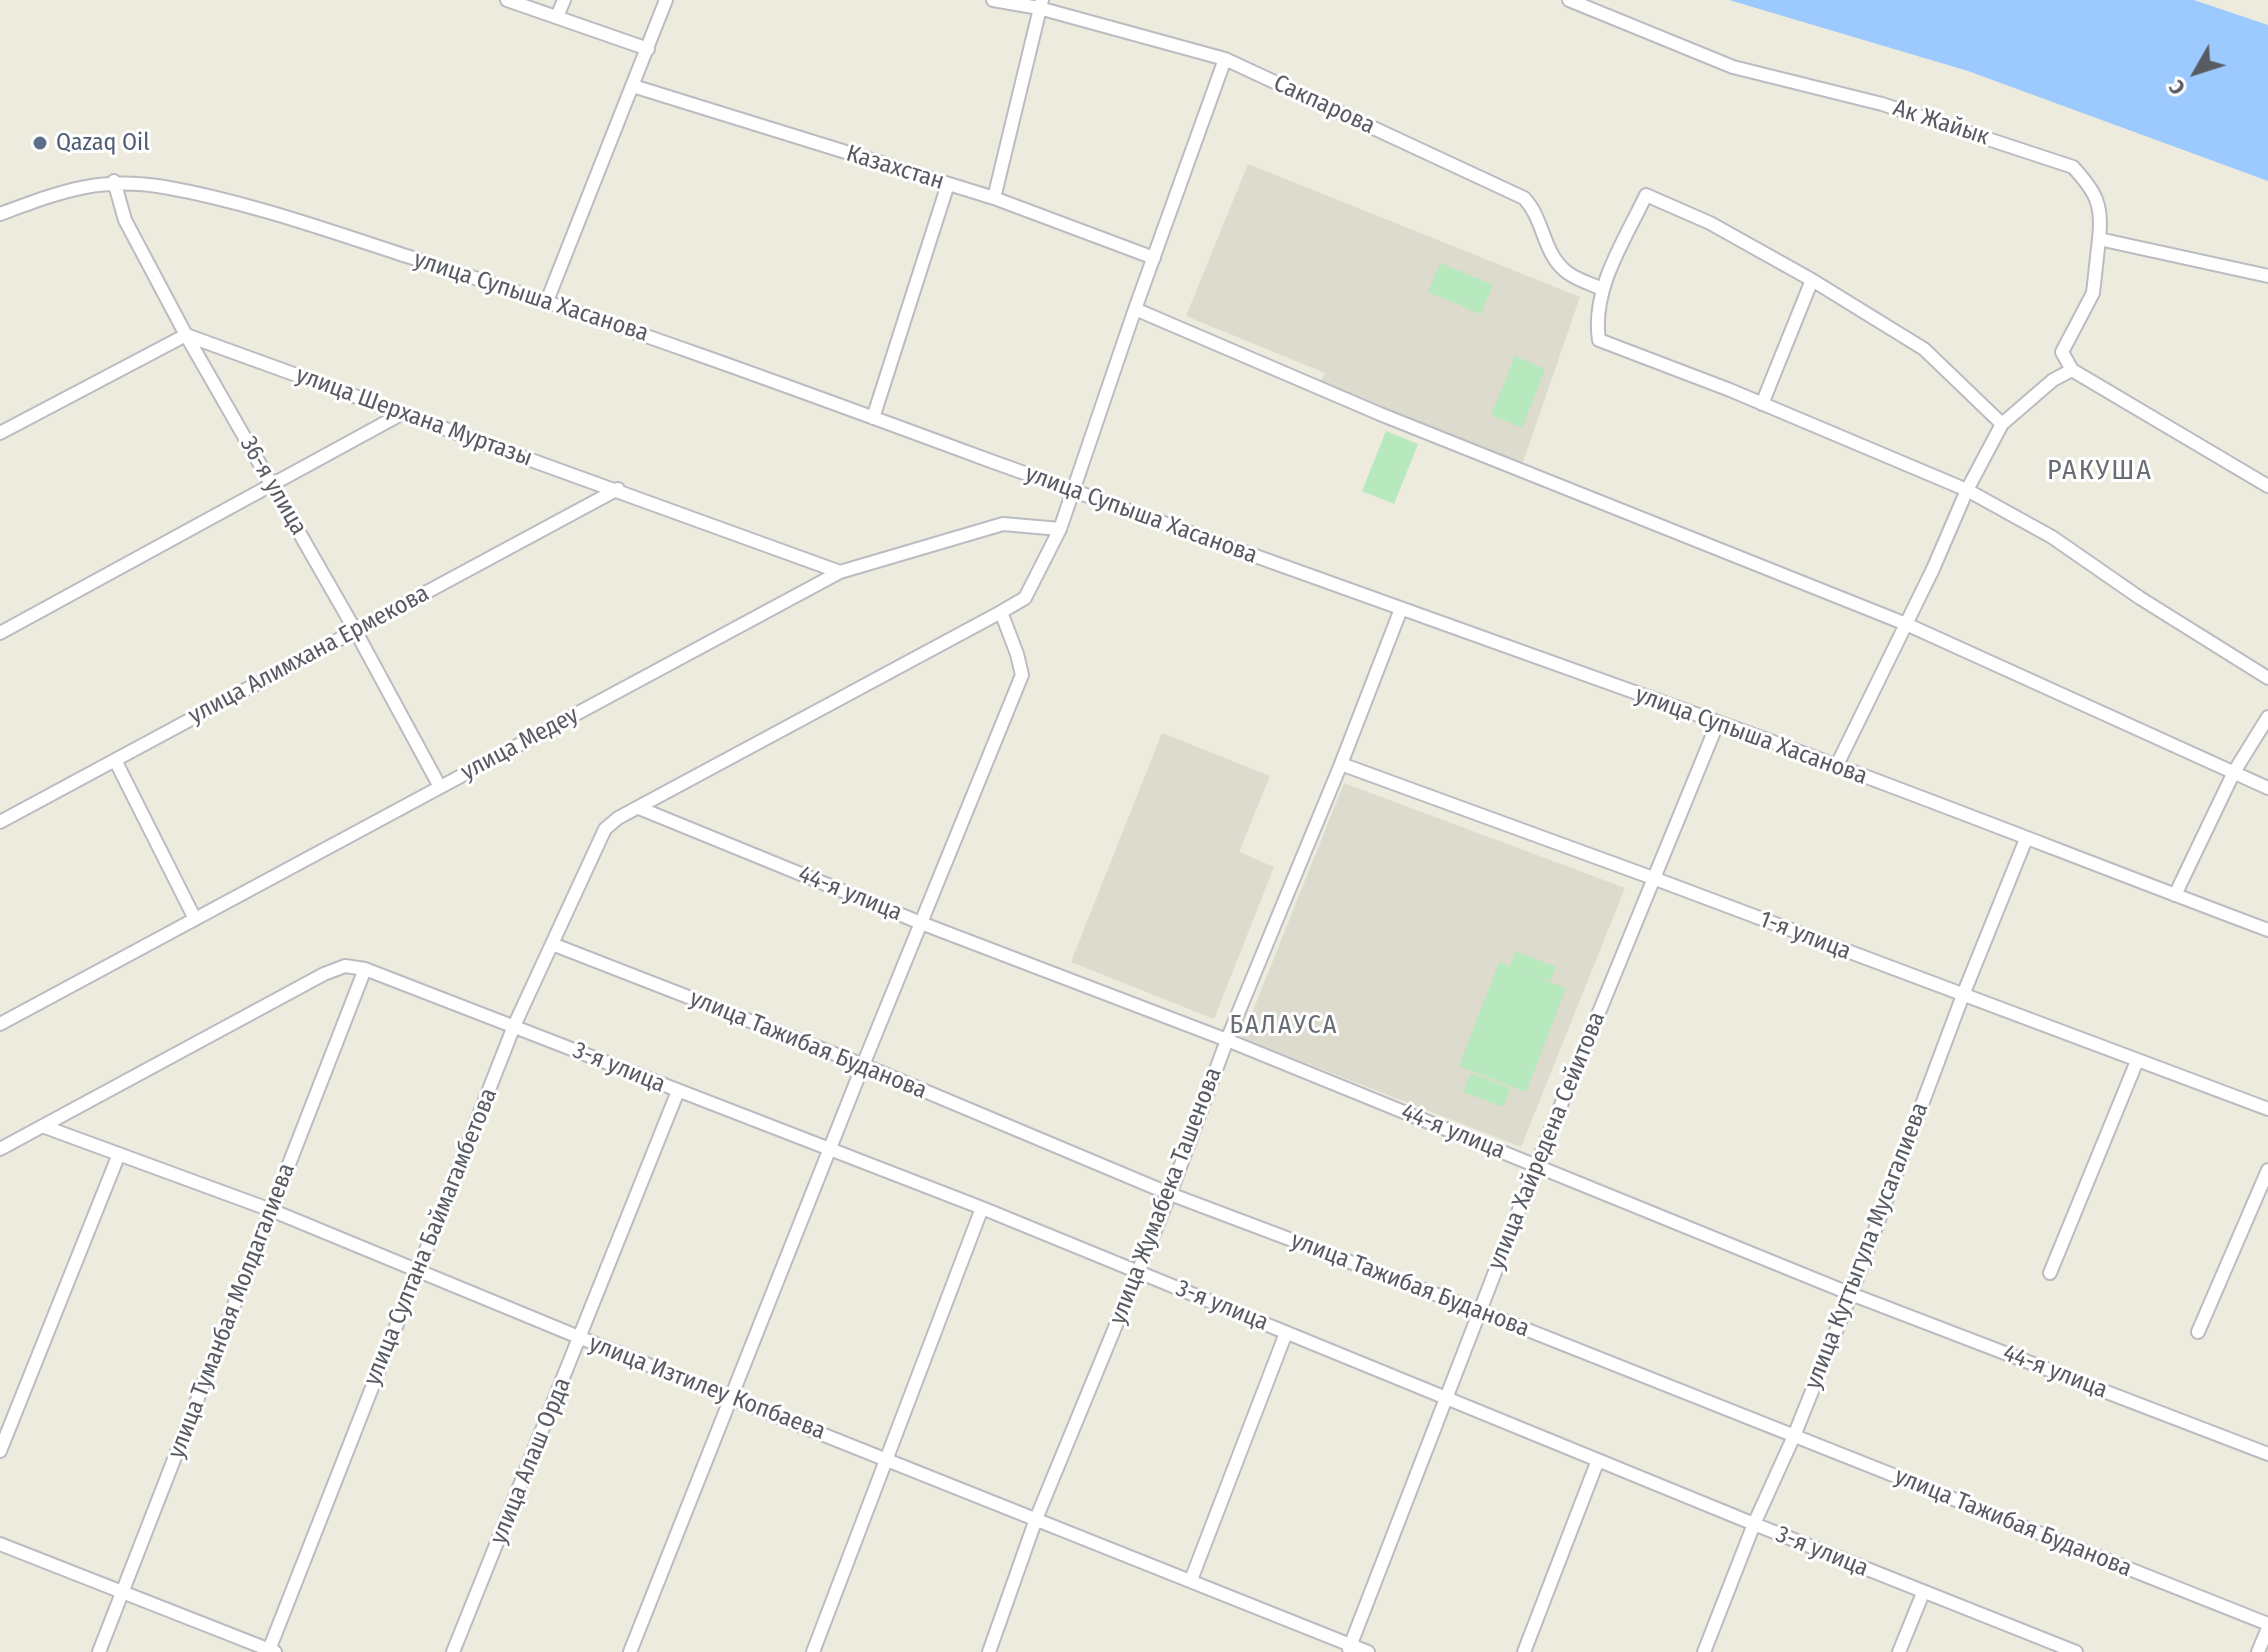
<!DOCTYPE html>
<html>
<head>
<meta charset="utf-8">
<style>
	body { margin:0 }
	#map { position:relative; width:2268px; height:1652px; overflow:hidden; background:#edebde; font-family:"Fira Sans Condensed",sans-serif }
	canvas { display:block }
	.north { position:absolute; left:2156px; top:32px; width:80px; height:80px; -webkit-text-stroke:6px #fff; paint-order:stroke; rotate:231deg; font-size:22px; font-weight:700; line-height:32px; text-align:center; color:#585b62 }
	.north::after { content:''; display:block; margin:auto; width:28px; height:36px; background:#585b62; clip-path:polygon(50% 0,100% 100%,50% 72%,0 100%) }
</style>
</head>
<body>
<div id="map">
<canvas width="2268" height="1652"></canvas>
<div class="north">С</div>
</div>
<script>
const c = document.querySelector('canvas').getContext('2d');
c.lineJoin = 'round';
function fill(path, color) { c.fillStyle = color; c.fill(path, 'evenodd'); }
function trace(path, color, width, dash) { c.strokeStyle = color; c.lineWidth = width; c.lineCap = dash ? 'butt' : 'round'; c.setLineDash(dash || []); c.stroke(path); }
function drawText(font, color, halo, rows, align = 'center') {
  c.font = font + ' "Fira Sans Condensed",sans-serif'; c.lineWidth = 6; c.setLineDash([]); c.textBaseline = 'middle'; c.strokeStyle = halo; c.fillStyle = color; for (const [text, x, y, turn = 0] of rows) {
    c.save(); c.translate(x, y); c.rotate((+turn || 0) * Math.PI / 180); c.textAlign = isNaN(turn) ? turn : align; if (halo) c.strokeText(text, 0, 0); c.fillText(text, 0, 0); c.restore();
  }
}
fill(new Path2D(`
	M1248 164 1580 297 1522 465 1321 381 1325 373 1186 316Z
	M1162 733 1270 776 1239 852 1274 867 1214 1019 1071 962Z
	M1344 783 1625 888 1521 1147 1242 1038Z`), '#dcdbcd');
fill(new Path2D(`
	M1440 263 1493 285 1481 314 1428 292Z
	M1515 356 1545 369 1522 428 1491 415Z
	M1386 431 1418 444 1394 504 1362 491Z
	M1515 951 1556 967 1550 981 1527 973 1566 988 1526 1092 1459 1066 1499 962 1510 966Z
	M1471 1073 1510 1088 1503 1107 1463 1092Z`), '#b8e8bd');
fill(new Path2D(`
	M1729 0H2194L2268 25V181L1968 71Z`), '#9ccaff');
const minor = new Path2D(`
	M507 0 648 49
	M993 0 1039 8 1225 59 1524 198C1545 220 1542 254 1568 273 1578 280 1591 284 1602 289
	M1569 0 1733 67 1882 104 2073 167C2096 192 2103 205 2099 239L2268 276
	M557 17 564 0
	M633 86 994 198 1154 258
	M114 181 125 220 186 335 355 630 440 787
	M994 198 1042 0
	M0 214C60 192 98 176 164 187 250 202 335 233 419 260 611 321 799 390 988 460 1230 549 1473 633 1715 721 1900 787 2084 861 2268 930
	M547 301 666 0
	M1135 309 1380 414 1906 624 2268 788
	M2072 370 2062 352 2093 293 2099 239
	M1762 404 1812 280
	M873 418 948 184
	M2002 424 1924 349 1812 280 1710 223 1646 195C1625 240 1591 289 1599 340L1730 390 1967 490 2052 537 2140 598 2268 678
	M0 433 186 335 840 572
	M0 633 403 413
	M115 760 195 919
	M1341 764 1653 878 2268 1109
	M1836 767 1933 569 1967 490 2002 424 2053 380 2072 370 2268 486
	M639 808 921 923 1227 1040 1851 1294 2268 1454
	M0 822 618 489
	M2175 895 2234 772 2268 717
	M552 944 863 1065 1170 1194 1480 1311 2268 1624
	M0 1024 840 572 1003 524 1060 529
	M45 1127 271 1210 581 1338 1368 1652
	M0 1149 324 974 345 966 365 969 982 1208 1754 1524 2076 1652
	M2050 1273 2137 1061
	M2198 1332 2268 1170
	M0 1451 119 1154
	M0 1544 275 1652
	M1191 1580 1286 1333
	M1349 1649 1536 1166 1718 722
	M269 1650 514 1026 605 829 618 818 1001 612
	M99 1652 365 969
	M453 1652 678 1091
	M630 1652 863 1065 1022 675 1017 654 1001 612 1025 598 1060 529 1135 309 1225 59
	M813 1652 982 1208
	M989 1652 1036 1519 1170 1194 1227 1040 1341 764 1401 609
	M1524 1652 1598 1460
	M1704 1652 1754 1524 1794 1436 1851 1294 1963 995 2026 839
	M1899 1652 1923 1593
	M2258 1652 2268 1628`);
trace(minor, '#babcc2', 16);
trace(minor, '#fff', 12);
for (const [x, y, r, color] of [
	[40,143,8,"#5c6f8a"]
]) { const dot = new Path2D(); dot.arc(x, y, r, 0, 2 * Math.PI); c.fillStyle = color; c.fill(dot); trace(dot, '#fff', 3); }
drawText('24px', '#585b62', '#fff', [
	["Сакпарова",1324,105,25],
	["Ак Жайык",1941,123,18],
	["Казахстан",895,168,17],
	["улица Супыша Хасанова",531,297,18],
	["улица Шерхана Муртазы",414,417,20],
	["36-я улица",273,486,60],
	["улица Супыша Хасанова",1141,515,20],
	["улица Алимхана Ермекова",309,655,-28],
	["улица Супыша Хасанова",1751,736,20],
	["улица Медеу",520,744,-28],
	["44-я улица",850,894,22],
	["1-я улица",1805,936,21],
	["улица Тажибая Буданова",808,1045,22],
	["3-я улица",619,1068,22],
	["44-я улица",1453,1132,22],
	["улица Хайредена Сейитова",1547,1141,-68],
	["улица Жумабека Ташенова",1166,1196,-69],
	["улица Султана Баймагамбетова",431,1237,-68],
	["улица Куттыгула Мусагалиева",1867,1246,-69],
	["улица Тажибая Буданова",1410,1285,21],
	["3-я улица",1222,1306,22],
	["улица Туманбая Молдагалиева",232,1311,-69],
	["44-я улица",2055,1372,21],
	["улица Изтилеу Копбаева",707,1388,21],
	["улица Алаш Орда",531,1461,-68],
	["улица Тажибая Буданова",2013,1523,22],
	["3-я улица",1822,1552,22]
]);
drawText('24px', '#4e5e75', '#fff', [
	["Qazaq Oil",56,143]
], 'left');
c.letterSpacing = '2px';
drawText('26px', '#696d74', '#fff', [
	["БАЛАУСА",1284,1026]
]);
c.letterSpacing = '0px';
c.letterSpacing = '2px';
drawText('28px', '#696d74', '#fff', [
	["РАКУША",2100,471]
]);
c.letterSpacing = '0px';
</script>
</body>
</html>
